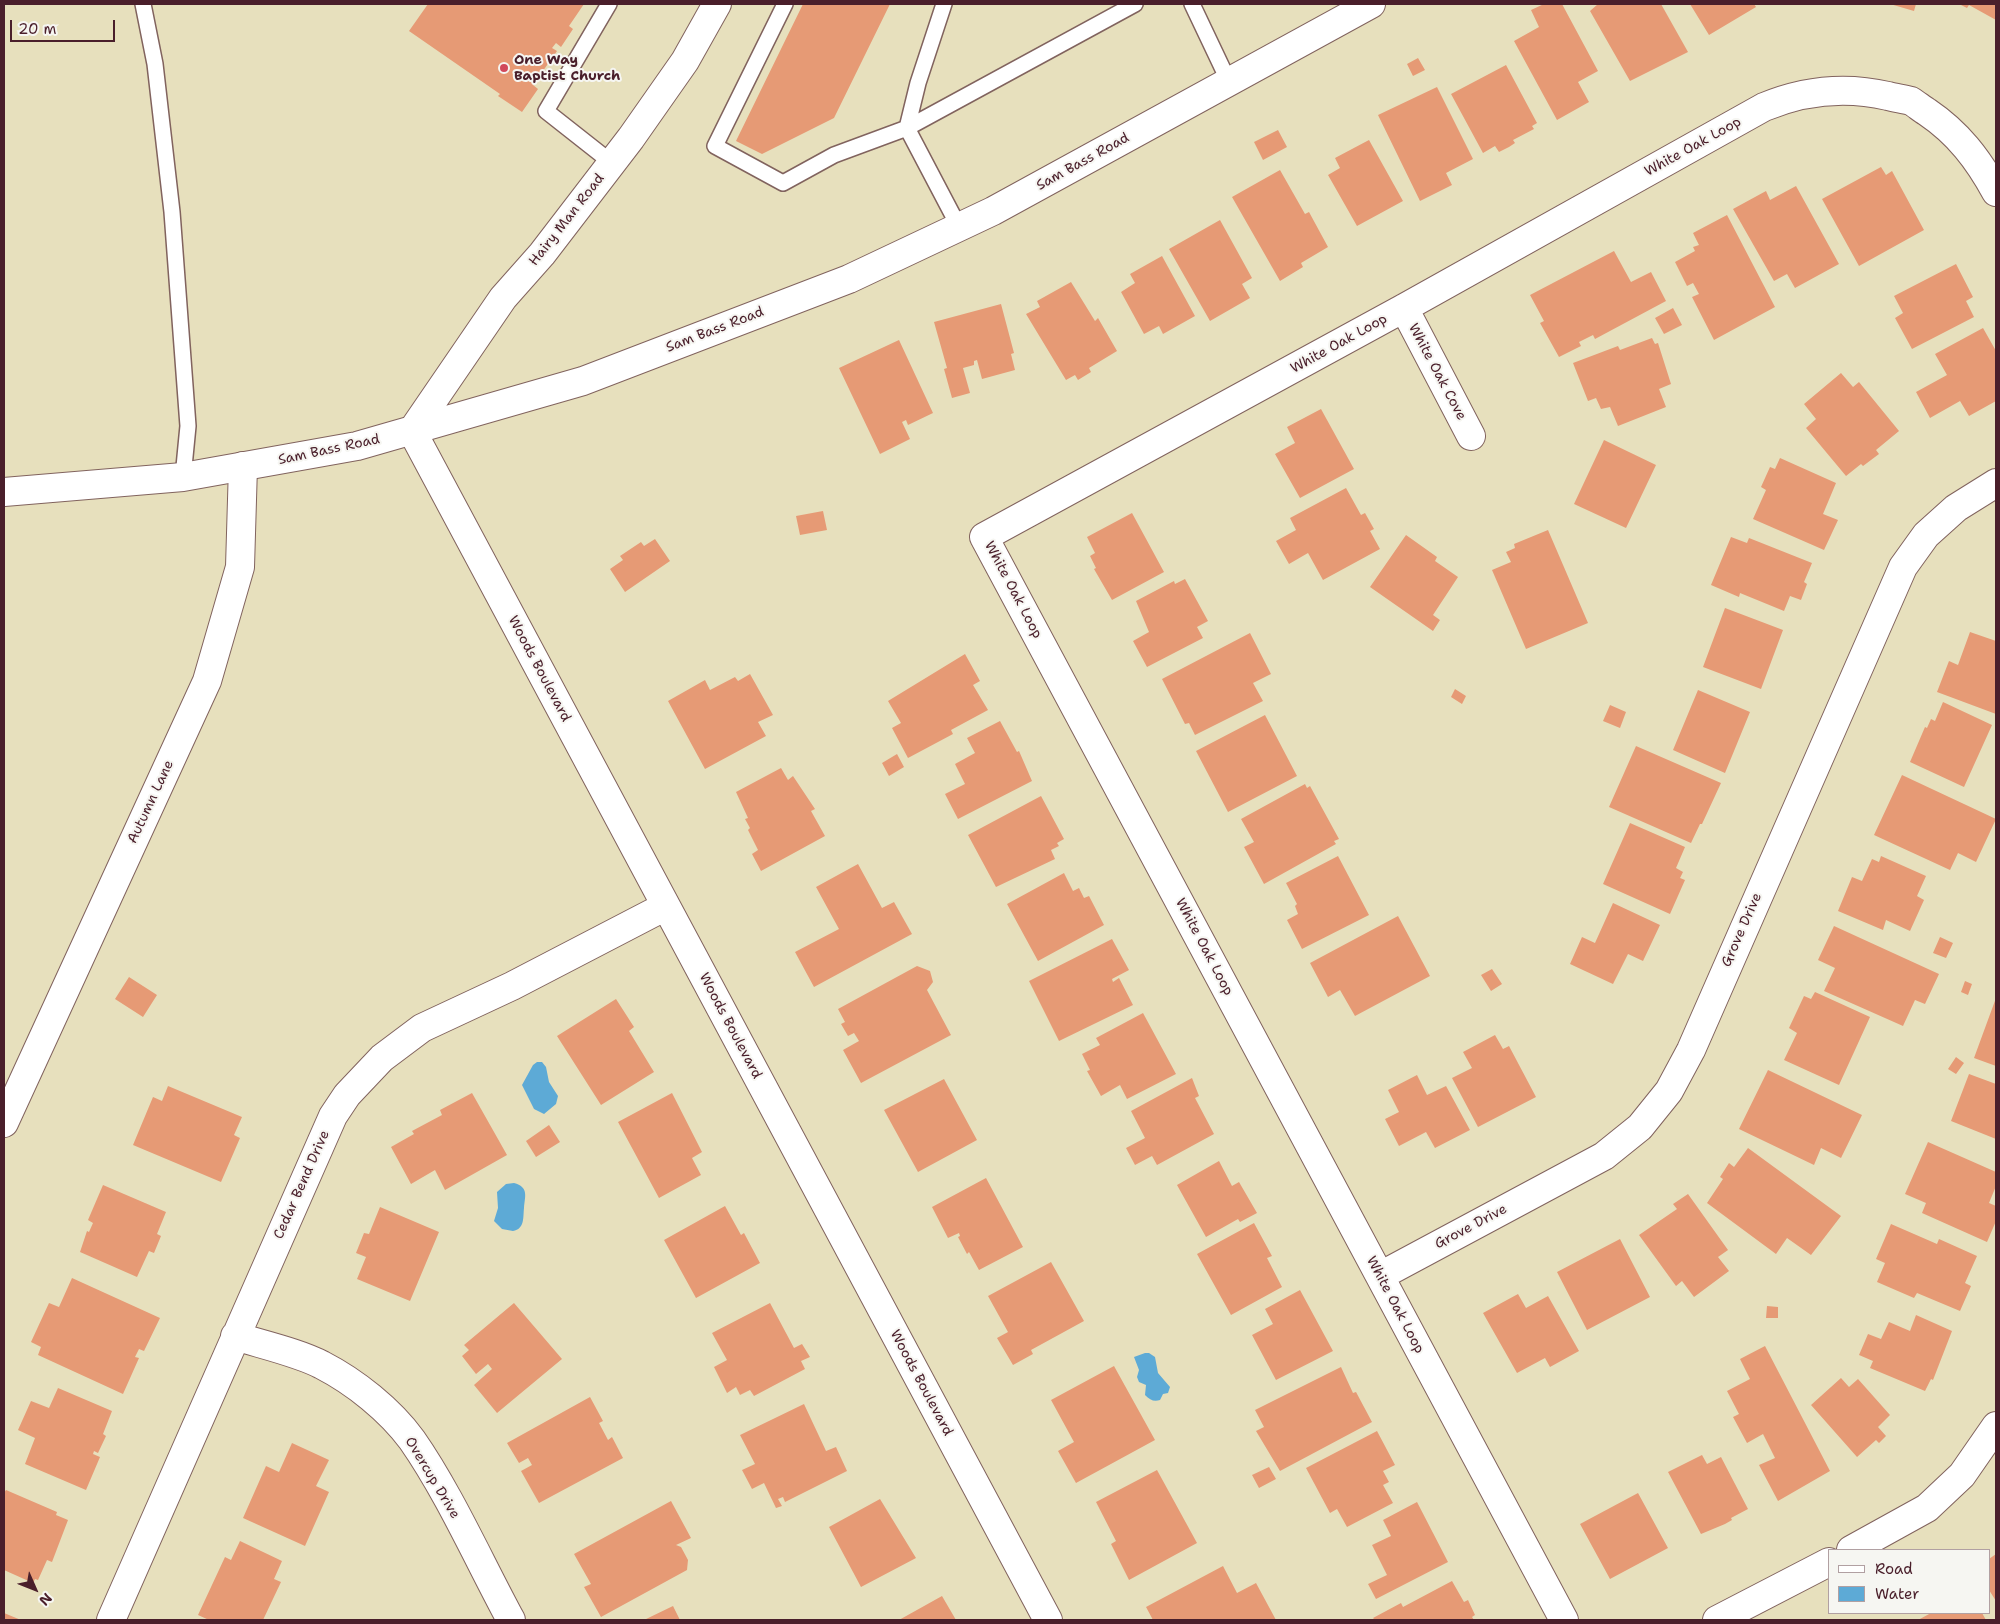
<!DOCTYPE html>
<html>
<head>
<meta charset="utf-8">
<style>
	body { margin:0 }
	#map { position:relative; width:2000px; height:1624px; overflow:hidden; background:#e7e0bd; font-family:"Shantell Sans",sans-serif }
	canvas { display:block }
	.frame { position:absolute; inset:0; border:5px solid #4a1f2b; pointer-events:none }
	.legend { position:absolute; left:1828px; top:1549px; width:162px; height:65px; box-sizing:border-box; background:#f6f6f2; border:1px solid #b1a0a2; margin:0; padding:6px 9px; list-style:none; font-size:15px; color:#4a1f2b }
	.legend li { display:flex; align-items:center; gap:10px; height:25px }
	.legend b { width:25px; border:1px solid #b1a0a2 }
	.north { position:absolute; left:10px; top:1564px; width:50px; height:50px; -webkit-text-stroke:4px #f6f6f2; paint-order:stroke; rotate:134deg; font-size:14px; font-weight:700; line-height:20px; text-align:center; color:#4a1f2b }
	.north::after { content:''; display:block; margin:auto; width:18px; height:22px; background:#4a1f2b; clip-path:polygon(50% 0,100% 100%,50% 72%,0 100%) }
	.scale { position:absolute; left:10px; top:20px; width:105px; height:22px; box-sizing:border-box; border:2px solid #4a1f2b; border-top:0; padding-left:6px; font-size:15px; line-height:18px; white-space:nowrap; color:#4a1f2b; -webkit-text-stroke:4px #f6f6f2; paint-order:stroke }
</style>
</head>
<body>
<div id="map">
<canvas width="2000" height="1624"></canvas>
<div class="frame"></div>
<ul class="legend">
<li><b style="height:6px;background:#fff"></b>Road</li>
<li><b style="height:14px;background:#5daad6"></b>Water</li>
</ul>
<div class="north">N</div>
<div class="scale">20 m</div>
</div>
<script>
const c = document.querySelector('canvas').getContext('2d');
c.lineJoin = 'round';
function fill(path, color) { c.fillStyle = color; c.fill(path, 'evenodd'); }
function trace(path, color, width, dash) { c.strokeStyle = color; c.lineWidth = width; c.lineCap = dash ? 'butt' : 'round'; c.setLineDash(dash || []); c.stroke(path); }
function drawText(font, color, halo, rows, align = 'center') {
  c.font = font + ' "Shantell Sans",sans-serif'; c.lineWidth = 4; c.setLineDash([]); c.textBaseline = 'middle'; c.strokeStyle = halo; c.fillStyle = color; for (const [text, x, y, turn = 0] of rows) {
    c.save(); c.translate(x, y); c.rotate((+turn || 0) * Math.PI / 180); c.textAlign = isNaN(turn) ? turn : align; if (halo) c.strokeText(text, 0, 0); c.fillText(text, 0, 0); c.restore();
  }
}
fill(new Path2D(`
	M537 1062H542L546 1067 549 1082 558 1096 556 1104 544 1114 534 1109 522 1085 533 1065Z
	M514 1183C529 1187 525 1196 524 1208 523 1217 525 1229 513 1231L502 1229 494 1221 498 1208 497 1192 506 1184Z
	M1145 1353H1149L1155 1357 1158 1373 1170 1387 1168 1393 1163 1394 1160 1400C1154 1402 1150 1400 1145 1395L1146 1385 1139 1382 1137 1377 1139 1370 1134 1357Z`), '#5daad6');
fill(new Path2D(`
	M428 4H584L569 26 573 29 561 47 556 43 552 48 557 51 533 85 538 89 522 112 498 96 500 94 409 31Z
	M803 4H890L834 118 762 154 736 141Z
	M1544 4H1562L1598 71 1578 82 1589 102 1557 120 1514 41 1539 27 1531 10Z
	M1598 4H1661L1688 52 1630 81 1590 11Z
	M1690 4H1754L1756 7 1709 35Z
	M1890 4H1916L1914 11Z
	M1959 4H1996V20L1969 5 1967 8Z
	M1418 58 1425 70 1413 76 1407 64Z
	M1506 65 1537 123 1532 126 1534 129 1513 140 1515 143 1509 147 1499 152 1495 146 1483 153 1451 94Z
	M1437 87 1473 159 1446 173 1452 185 1420 201 1378 115Z
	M1278 130 1287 147 1263 160 1254 142Z
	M1369 140 1403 201 1357 226 1328 175 1340 168 1335 158Z
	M1881 167 1886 175 1892 171 1924 230 1859 266 1822 199Z
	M1280 170 1305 214 1309 212 1328 247 1301 263 1303 267 1280 281 1232 197Z
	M1796 186 1839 264 1795 288 1787 274 1774 281 1733 209 1766 191 1770 200Z
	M1727 215 1775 307 1714 340 1692 297 1699 294 1693 283 1687 286 1675 262 1695 251 1693 247 1699 245 1693 233Z
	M1220 220 1252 278 1242 284 1250 298 1210 321 1169 249Z
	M1614 251 1631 282 1651 272 1666 301 1595 339 1593 335 1579 342 1581 346 1559 357 1540 323 1544 321 1530 295Z
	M1162 256 1195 316 1163 334 1159 326 1144 334 1121 292 1135 283 1130 274Z
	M1956 264 1973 297 1966 301 1974 317 1912 349 1895 318 1903 313 1894 296Z
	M1071 282 1095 321 1098 318 1117 351 1089 368 1091 372 1078 380 1075 375 1066 380 1026 314 1040 307 1037 301Z
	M1001 304 1014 353 1011 354 1015 370 982 379 977 360 974 361V365L963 368 970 393 952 398 944 369 947 368 934 322Z
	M1673 308 1682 325 1664 334 1655 318Z
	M1983 328 1996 351V401L1969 416 1960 401 1930 418 1916 392 1947 375 1935 354Z
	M1652 338 1655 344 1658 343 1671 384 1659 389 1666 407 1618 426 1610 407 1601 409 1596 398 1588 401 1573 363 1618 346 1620 350Z
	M899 340 933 413 908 425 906 420 902 422 910 439 880 454 839 368Z
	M1841 373 1853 387 1859 382 1899 431 1876 450 1879 454 1863 466 1861 464 1846 476 1806 428 1816 419 1804 404Z
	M1321 409 1354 469 1300 498 1275 454 1295 443 1287 427Z
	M1604 440 1656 465 1626 528 1574 504Z
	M1780 458 1836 483 1823 514 1838 520 1824 550 1753 519 1766 490 1761 487 1770 467 1775 469Z
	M1346 488 1361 515 1365 513 1374 529 1370 531 1380 549 1323 580 1308 553 1289 564 1276 541 1296 530 1290 518Z
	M823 511 827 530 800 535 796 516Z
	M1132 513 1164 572 1112 600 1094 569 1096 568 1090 556 1095 553 1087 537Z
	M1548 530 1588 623 1526 649 1492 570 1511 562 1506 552 1515 548 1514 544Z
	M1406 535 1437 557 1435 561 1458 577 1433 615 1440 620 1433 631 1370 587Z
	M1731 537 1747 543 1749 538 1812 563 1804 582 1807 584 1801 600 1790 596 1784 611 1740 593 1739 597 1711 585Z
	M655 539 670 561 625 592 610 569 623 560 620 556 641 542 644 546Z
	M1185 579 1208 621 1197 627 1203 638 1147 667 1133 641 1149 632 1136 601 1174 581 1175 584Z
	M1725 608 1783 630 1761 689 1703 667Z
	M1970 632 1996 641V714L1937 692 1949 661 1958 665Z
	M1250 633 1271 674 1253 683 1263 701 1195 735 1189 723 1185 724 1162 679Z
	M965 654 980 681 973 685 988 710 951 730 953 734 908 758 892 728 901 723 888 701Z
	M750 674 773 715 758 722 766 736 705 769 668 701 705 680 710 690 735 677 738 681Z
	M1455 689 1466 696 1462 704 1451 697Z
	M1698 690 1750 712 1725 773 1673 750Z
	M1943 702 1992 725 1964 787 1910 762 1925 727 1927 728 1931 719 1935 721Z
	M1610 705 1626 712 1620 728 1603 721Z
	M1265 715 1297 776 1228 812 1196 751Z
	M1000 721 1017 752 1019 751 1032 781 958 819 945 794 965 784 955 764 975 753 967 738Z
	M1636 746 1721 783 1702 824H1700L1691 843 1609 807Z
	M897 754 904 767 889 776 882 763Z
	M781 768 788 780 793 776 815 809 811 811 825 836 761 871 752 854 758 850 748 830 750 828 745 819 748 818 736 792Z
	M1902 775 1996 819 1976 862 1958 853 1950 870 1874 835Z
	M1305 784 1307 788 1310 786 1339 839 1334 841 1336 844 1264 884 1244 847 1254 842 1241 819Z
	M1041 796 1064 839 1057 843 1059 846 1051 850 1055 859 996 887 968 835Z
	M1630 823 1685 847 1676 868 1683 872 1680 878 1685 880 1670 914 1603 884Z
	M1338 856 1369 915 1302 949 1287 920 1298 914 1295 906 1297 904 1286 883Z
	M1881 856 1926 876 1917 896 1924 900 1910 931 1886 920 1883 930 1838 911 1852 877 1862 881 1872 859 1879 862Z
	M858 864 882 908 894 902 912 934 814 987 795 952 839 929 816 887Z
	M1064 873 1073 891 1079 888 1084 898 1089 896 1104 925 1038 961 1007 904Z
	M1613 903 1660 925 1643 961 1628 954 1613 984 1570 964 1582 937 1595 943Z
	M1398 916 1430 976 1355 1016 1340 990 1328 997 1310 963Z
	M1834 926 1939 974 1925 1004 1915 1000 1903 1026 1824 991 1835 968 1818 960Z
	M1940 937 1953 943 1946 958 1933 953Z
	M1112 939 1129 970 1112 979 1113 982 1119 978 1133 1005 1059 1041 1029 981Z
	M917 966 930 971 933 982 927 990 951 1035 861 1083 843 1050 859 1041 854 1033 848 1036 841 1024 845 1022 838 1009Z
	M1492 969 1502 984 1491 991 1481 975Z
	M129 977 157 995 143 1017 115 999Z
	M1965 981 1972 984 1968 995 1961 992Z
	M1815 992 1870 1017 1839 1085 1784 1060 1797 1033 1789 1028 1804 996 1811 999Z
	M1996 998V1066L1974 1058Z
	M616 999 634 1027 629 1031 654 1072 601 1105 557 1036Z
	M1143 1013 1176 1074 1127 1099 1120 1085 1101 1096 1087 1071 1090 1070 1082 1054 1100 1045 1096 1038Z
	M1495 1035 1503 1049 1509 1046 1536 1097 1478 1127 1452 1078 1472 1068 1463 1052Z
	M1956 1057 1964 1063 1956 1074 1948 1069Z
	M1768 1070 1862 1115 1841 1158 1821 1148 1814 1165 1739 1129Z
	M1969 1074 1996 1084V1139L1951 1121Z
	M1417 1075 1427 1095 1446 1086 1470 1130 1435 1148 1426 1132 1399 1146 1385 1119 1399 1112 1388 1090Z
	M1192 1078 1199 1096 1195 1098 1214 1134 1157 1165 1152 1156 1135 1165 1126 1148 1145 1138 1131 1111Z
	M944 1079 977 1140 918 1172 884 1110Z
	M168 1086 242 1117 234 1135 240 1138 221 1182 133 1145 153 1097 162 1101Z
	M472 1093 507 1155 445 1190 435 1170 411 1184 391 1147 414 1134 412 1131 442 1115 440 1110Z
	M672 1093 702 1152 692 1158 701 1175 659 1198 618 1122Z
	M549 1125 560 1142 536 1157 526 1141Z
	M1928 1142 1996 1172V1186L1989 1203 1996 1206V1221L1987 1242 1922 1213 1926 1203 1905 1194Z
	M1748 1148 1841 1216 1811 1255 1787 1238 1776 1254 1707 1203 1723 1179 1720 1177 1729 1163 1734 1167Z
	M1219 1161 1232 1186 1239 1182 1257 1213 1240 1222 1238 1219 1206 1237 1177 1185Z
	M986 1178 1023 1247 979 1270 969 1252 967 1254 958 1237 960 1236 959 1233 948 1238 932 1207Z
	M103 1185 166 1212 157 1234 161 1236 154 1253 149 1251 137 1277 80 1252 87 1231 89 1232 93 1223 88 1220Z
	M1688 1194 1728 1250 1718 1257 1729 1271 1694 1297 1682 1281 1676 1286 1639 1235 1677 1209 1673 1204Z
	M725 1206 741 1235 744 1233 760 1263 696 1298 664 1240Z
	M380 1207 439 1232 410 1301 357 1279 366 1257 356 1253 364 1233 369 1234Z
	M1254 1223 1272 1256 1267 1258 1282 1287 1231 1315 1197 1254Z
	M1891 1224 1937 1244 1939 1239 1977 1256 1965 1283 1971 1286 1960 1311 1917 1293 1914 1298 1877 1282 1885 1263 1876 1259Z
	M1620 1239 1650 1297 1587 1330 1557 1272Z
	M1051 1262 1084 1321 1031 1350 1033 1354 1013 1365 997 1338 1008 1332 988 1296Z
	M72 1278 160 1318 144 1351 139 1349 135 1357 139 1358 123 1394 38 1355 41 1347 31 1342 49 1303 59 1307Z
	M1300 1290 1333 1351 1276 1380 1252 1335 1273 1324 1265 1309Z
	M1518 1294 1526 1308 1548 1296 1579 1351 1550 1367 1545 1358 1517 1373 1483 1313Z
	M514 1303 562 1359 497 1413 474 1385 492 1369 488 1364 476 1374 462 1356 469 1350 464 1345Z
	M770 1303 794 1348 802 1344 810 1357 801 1361 805 1369 754 1396 750 1390 740 1395 736 1387 727 1393 714 1367 727 1360 712 1333Z
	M1767 1306 1778 1307V1318H1766Z
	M1916 1315 1952 1331 1933 1380 1931 1379 1925 1391 1870 1368 1873 1361 1859 1355 1868 1334 1881 1339 1889 1322 1910 1331Z
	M1765 1346 1830 1471 1778 1501 1759 1465 1775 1458 1763 1434 1747 1443 1733 1417 1739 1414 1727 1391 1750 1379 1740 1359Z
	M1114 1366 1155 1440 1076 1483 1058 1451 1074 1442 1051 1400Z
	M1341 1367 1353 1393 1356 1392 1372 1422 1280 1471 1256 1431 1264 1427 1255 1410Z
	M1841 1378 1849 1387 1858 1379 1890 1415 1878 1427 1886 1436 1879 1443 1876 1440 1857 1457 1811 1405Z
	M58 1388 112 1411 103 1434 106 1436 98 1453 94 1451 93 1454 100 1457 86 1490 25 1464 35 1438 18 1430 31 1401 49 1408Z
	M590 1397 603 1421 599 1423 608 1440 612 1437 623 1458 539 1503 521 1471 532 1465 528 1458 519 1463 507 1443Z
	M804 1404 826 1451 836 1447 847 1471 785 1502 783 1497 778 1499 782 1506 776 1508 764 1483 752 1489 742 1470 755 1464 740 1435Z
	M1377 1431 1395 1465 1383 1471 1389 1482 1383 1485 1393 1503 1347 1527 1337 1509 1330 1513 1306 1468Z
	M292 1443 329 1460 316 1486 329 1492 305 1546 243 1518 266 1466 279 1472Z
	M1702 1455 1707 1464 1721 1457 1748 1509 1731 1518 1732 1520 1725 1524 1701 1534 1668 1472Z
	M1269 1467 1276 1479 1259 1488 1252 1475Z
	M1157 1470 1197 1543 1129 1580 1111 1544 1116 1541 1096 1502Z
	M6 1490 57 1512 56 1515 68 1520 52 1562 47 1560 38 1580 35 1579 33 1583 4 1570V1493Z
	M1638 1493 1668 1548 1610 1579 1580 1524Z
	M880 1499 916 1558 861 1587 829 1527Z
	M671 1501 691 1538 676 1545 681 1547 688 1560 687 1570 601 1617 584 1587 591 1584 574 1554Z
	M1417 1502 1448 1562 1376 1599 1368 1584 1387 1575 1372 1545 1391 1536 1383 1520Z
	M240 1541 282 1561 274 1579 281 1582 263 1620H209L198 1615 225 1557 231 1560Z
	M1996 1554V1601L1989 1590V1559Z
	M1223 1566 1237 1593 1256 1583 1276 1620H1153L1146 1607Z
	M1452 1581 1464 1602 1468 1600 1475 1615 1472 1617 1474 1620H1375L1373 1618 1401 1603 1403 1607Z
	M942 1596 956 1620H899Z
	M673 1606 680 1620H644Z
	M4 1613 21 1620H4Z
	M1931 1613H1982L1986 1620H1918Z`), '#e69a75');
const lane = new Path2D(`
	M143 4 155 64 172 212 188 426 183 477
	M609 4 546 111 612 163
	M785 4 715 146 783 183 834 155 907 128 1135 4
	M944 4 918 83 907 128 959 227
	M1192 4 1229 82`);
const street = new Path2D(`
	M1404 308 1471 436
	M412 431 1048 1620
	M4 1123 207 681 240 567 243 466
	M1380 1276 1604 1156 1640 1127 1669 1091 1691 1050 1903 567 1926 535 1956 508 1996 483
	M235 1336C260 1344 300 1353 322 1365 355 1382 390 1410 412 1440 449 1493 480 1563 511 1620
	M1851 1550 1927 1508 1962 1475 1996 1426
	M111 1620 333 1116 347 1095 382 1058 422 1028 512 986 666 906
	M1564 1620 984 537 1404 308 1764 107C1805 90 1845 86 1888 96 1895 98 1904 99 1911 101 1916 104 1922 109 1927 112 1958 133 1978 159 1996 192
	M1717 1620 1829 1562`);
const secondary = new Path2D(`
	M412 431 503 298 542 254 631 138 685 61 717 4
	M4 492 183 477 357 446 583 381 849 279 993 211 1371 4`);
trace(lane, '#81635e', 18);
trace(street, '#81635e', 30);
trace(secondary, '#81635e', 30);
trace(lane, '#fff', 15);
trace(street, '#fff', 28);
trace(secondary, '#fff', 28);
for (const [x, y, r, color] of [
	[504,68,5,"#d1495b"]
]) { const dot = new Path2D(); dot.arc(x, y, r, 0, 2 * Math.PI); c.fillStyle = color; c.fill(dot); trace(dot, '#f6f6f2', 2); }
drawText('bold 14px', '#4a1f2b', '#f6f6f2', [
	["One Way",514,60],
	["Baptist Church",514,76]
], 'left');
drawText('14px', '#4a1f2b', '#f6f6f2', [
	["White Oak Loop",1693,147,-29],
	["Sam Bass Road",1083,162,-29],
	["Hairy Man Road",567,220,-52],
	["Sam Bass Road",715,330,-21],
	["White Oak Loop",1339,344,-29],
	["White Oak Cove",1437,372,62],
	["Sam Bass Road",329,450,-12],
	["White Oak Loop",1013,590,62],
	["Woods Boulevard",539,669,62],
	["Autumn Lane",151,802,-65],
	["Grove Drive",1742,930,-66],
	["White Oak Loop",1204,947,62],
	["Woods Boulevard",730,1026,62],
	["Cedar Bend Drive",302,1185,-66],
	["Grove Drive",1471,1227,-28],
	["White Oak Loop",1395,1305,62],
	["Woods Boulevard",921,1383,62],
	["Overcup Drive",432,1478,59]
]);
</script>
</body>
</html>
